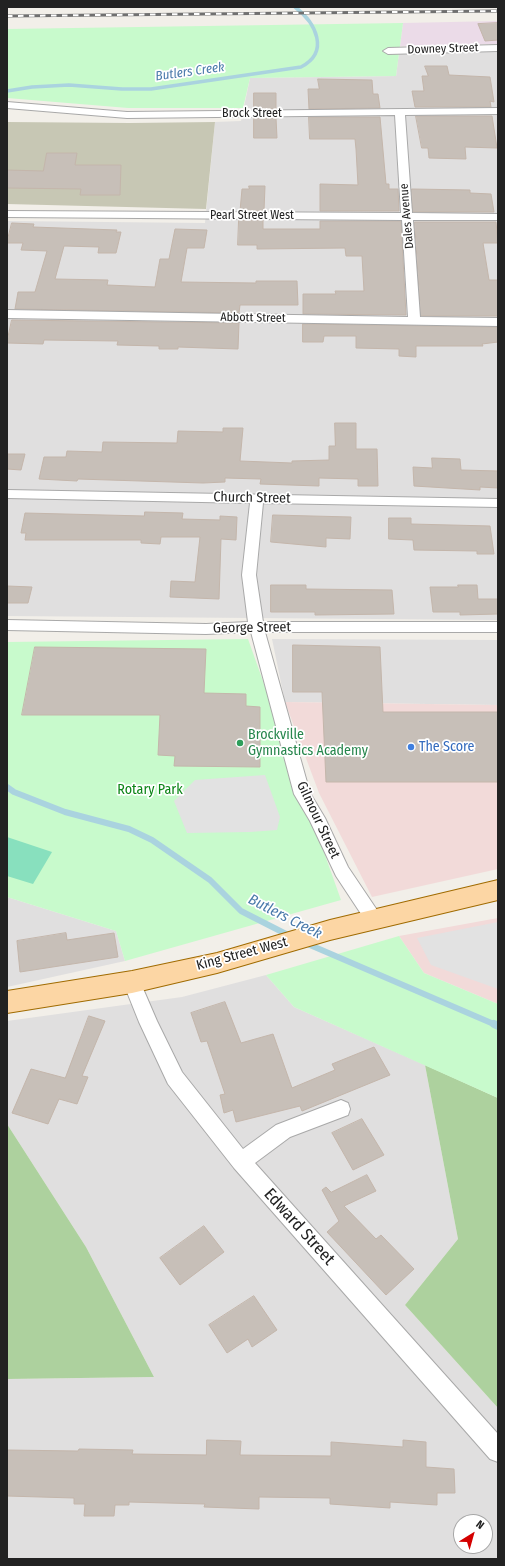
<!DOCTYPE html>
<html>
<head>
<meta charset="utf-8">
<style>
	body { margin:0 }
	#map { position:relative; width:505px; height:1566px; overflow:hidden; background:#f2efe9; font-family:"Fira Sans Condensed",sans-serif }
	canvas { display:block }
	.frame { position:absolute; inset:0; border:8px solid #222; pointer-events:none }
	.north { position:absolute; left:453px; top:1514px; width:40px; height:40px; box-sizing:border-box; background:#fff; border:1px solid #a7a7a7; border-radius:50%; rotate:37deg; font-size:11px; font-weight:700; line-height:16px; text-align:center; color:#222 }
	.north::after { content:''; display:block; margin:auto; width:14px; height:18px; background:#d40000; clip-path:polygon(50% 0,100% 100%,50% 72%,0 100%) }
</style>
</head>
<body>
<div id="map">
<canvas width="505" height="1566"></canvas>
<div class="frame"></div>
<div class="north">N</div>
</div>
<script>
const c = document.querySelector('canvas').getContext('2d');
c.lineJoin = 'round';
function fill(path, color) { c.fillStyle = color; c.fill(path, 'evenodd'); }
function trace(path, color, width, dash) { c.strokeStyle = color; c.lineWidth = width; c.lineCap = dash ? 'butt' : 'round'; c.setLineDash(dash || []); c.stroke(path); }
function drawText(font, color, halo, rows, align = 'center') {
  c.font = font + ' "Fira Sans Condensed",sans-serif'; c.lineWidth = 3.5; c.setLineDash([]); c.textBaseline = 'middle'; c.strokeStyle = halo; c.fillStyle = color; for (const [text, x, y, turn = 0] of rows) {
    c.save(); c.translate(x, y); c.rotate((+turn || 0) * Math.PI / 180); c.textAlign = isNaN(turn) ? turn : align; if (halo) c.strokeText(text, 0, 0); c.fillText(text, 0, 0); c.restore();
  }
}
fill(new Path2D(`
	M498 51V620L7 616V221L205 223 215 122 241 121 250 78 396 76 399 53Z
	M272 639 498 640V705L285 702Z
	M7 897 116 931 125 961 7 987Z
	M266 975 294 1007 425 1065 458 1239 405 1305 498 1408V1559H7V1379L154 1377 86 1247 7 1124V1021L182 997ZM461 1522H485V1546H461Z`), '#e0dfdf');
fill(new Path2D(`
	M285 702 498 705V869L372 897 319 793Z
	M498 918V1004L424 973 399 936Z`), '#f2dad9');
fill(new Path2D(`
	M498 21V44L400 46 403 23Z`), '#ebdbe8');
fill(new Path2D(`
	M7 122 130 123 215 122 206 209 7 204Z`), '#c7c7b4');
fill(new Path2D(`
	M425 1065 498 1098V1408L405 1305 458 1239Z
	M7 1124 86 1247 154 1377 7 1379Z`), '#add19e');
fill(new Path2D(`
	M403 23 396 76 250 78 243 108H128L7 98V29Z
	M248 639 341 900 125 961 116 931 7 897V642Z
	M399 936 424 973 498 1004V1098L294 1007 266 975Z`), '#c8facc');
fill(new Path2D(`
	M7 837 52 852 33 884 7 876Z`), '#88e0be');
fill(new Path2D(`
	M265 775 280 817 277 830 250 832 187 833 174 801 195 780Z
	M498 922V989L431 965 417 938Z`), '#e2e2e2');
trace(new Path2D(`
	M7 91 32 87 69 85 122 89H151L301 67C330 52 316 23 295 7`), '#aad3df', 3.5);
trace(new Path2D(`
	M7 787 14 792 65 812 129 829 152 840 210 880 241 911 290 936
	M303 942 496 1025`), '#aad3df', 6);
trace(new Path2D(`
	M494 1024 498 1026`), '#aad3df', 8);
const building = new Path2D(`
	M498 23V40L485 41 478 24Z
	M425 66H447L449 75 490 77 494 102 490 101 491 107H415L412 91H424L422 76H428Z
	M318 79 372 80 373 94H378L380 108 309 109 308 89H319Z
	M254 93H276V109H254Z
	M416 116H492L497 148 465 147 466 159 429 158 428 148H422Z
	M309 117H380L386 184H389V189H398L399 211H320V184L358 185 356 149 355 139H310Z
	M254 118H276L277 138H254Z
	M47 153H77L75 165H121L120 195H80L81 189 7 188V170L43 171Z
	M249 186H265L264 211H240L242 189H249Z
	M412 189 470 190V193L491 194 494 212H413Z
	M239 220H263V229H320V221H401L406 315 303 314V294H336L335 291H364L362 256H346L345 248 257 249V245H238Z
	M415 222H496L498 243H483L489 280H498V316H421Z
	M12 223 34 224 33 227 117 230 116 232H121L116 253H98L99 247 64 246 55 279 108 280 107 285 155 287 160 259H169L175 229 207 230 204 248H187L181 282 256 283V281H297L298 305H240L239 313 15 309 18 292H35L47 251 21 250 23 243H7Z
	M12 320 239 323 238 349 178 347V349H159V346L117 345 118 341 44 340 43 344 7 343Z
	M303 324 498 327V342L482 344 483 346H416V357L399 356V349L356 348V336H324L323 342H303Z
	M335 423H356V449H377L378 486H358V479L319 478V486L260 484 261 479 225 478V482L203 483 78 479 77 481 39 479 44 457H66L67 451 102 452 103 442 177 443 178 431 223 432V428H243L240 461 292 463V461L329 460V446H335Z
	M7 454H25L21 470 7 469Z
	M432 458 460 459 461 470 498 471V488L480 487V490L414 486 413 467 432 468Z
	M145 512 183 513 182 519 220 520V516L237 517 236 540 221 539 219 599 170 597 171 581 195 582 200 537H161L160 544 141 543V540H25L26 533H21L25 513 144 516Z
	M273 515 351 517 350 539 326 538V547L271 542Z
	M389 518H411V524L490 526 494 554H477V551L414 550 413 540 389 539Z
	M271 585H306V589L392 590 394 614 315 615V612H271Z
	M458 585H477L478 599H498V614L460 615V612H433L430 587H458Z
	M7 586 32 587 28 603H7Z
	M293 645 380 647 383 712H498V782H326L322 692H293Z
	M35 647 206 649 204 693 246 694V706L260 707V767L174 766 175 756 158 755 160 715H22Z
	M66 933 67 940 114 933 118 957 20 972 17 941Z
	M225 1002 241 1043 273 1034 292 1088 335 1070 332 1064 374 1047 390 1075 302 1111 300 1106 236 1122 233 1110 224 1113 220 1095 225 1094 207 1041 201 1042 191 1013Z
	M89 1016 105 1021 82 1076 88 1077 77 1104 59 1099 48 1124 12 1113 31 1069 65 1078Z
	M362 1119 384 1155 353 1170 332 1133Z
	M367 1175 376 1191 344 1206 376 1239 381 1235 414 1269 386 1295 327 1232 339 1221 322 1190 326 1187 331 1192Z
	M204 1226 224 1252 180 1285 160 1258Z
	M254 1296 277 1330 252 1347 248 1339 227 1353 209 1325Z
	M207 1440 241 1441 240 1455 331 1456V1442L403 1447V1440L426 1442V1467L454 1469 455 1493H437V1505L390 1502V1508L330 1504V1498L259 1497V1509L204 1507 205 1504 129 1502V1505H115L114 1516H84L85 1504H74V1498L7 1496V1450L78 1451 79 1449 133 1450 132 1454 206 1455Z`);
fill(building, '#c7bfb8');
trace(building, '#c4b6ab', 1);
const street = new Path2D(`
	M498 45V51L388 54 383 51 388 48Z
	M7 102 127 112 498 108V114L405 115 412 213 498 214V220H413L420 317 498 318V326L7 318V310L408 317 402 220 7 217V211L401 213 395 115 127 118 7 108Z
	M7 490 498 499V507L263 503 256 575 263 622H498V632H265L310 793 325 818 348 867 381 916 384 921 381 926 375 928 369 926 336 876 310 821 294 794 251 632 206 634 7 630V620L206 624 248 622 242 575 250 503 7 498Z
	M132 974 138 977 157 1021 182 1072 243 1149 276 1125 341 1100 348 1103 350 1109 348 1115 290 1137 255 1163 498 1434V1462L490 1459 234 1168 168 1084 139 1022 123 982 126 977Z`);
const primary = new Path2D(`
	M498 880V900L330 940 217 973 132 993 7 1013V991L132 971 217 953 330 920Z`);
trace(street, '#a9a9a9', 2);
trace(primary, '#a06b00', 2);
fill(street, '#fff');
fill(primary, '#fcd6a4');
const rail = new Path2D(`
	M7 16 498 11`);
trace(rail, '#707070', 3);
trace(rail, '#fff', 2, [5.5]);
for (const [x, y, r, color] of [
	[240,743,4,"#2e9e5b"],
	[411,747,4,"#3f7fe0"]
]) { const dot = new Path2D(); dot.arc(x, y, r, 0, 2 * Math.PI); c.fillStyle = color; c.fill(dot); trace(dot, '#fff', 1.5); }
drawText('12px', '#222', '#fff', [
	["Downey Street",443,49,-2],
	["Brock Street",252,114],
	["Pearl Street West",252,216],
	["Dales Avenue",407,216,-95],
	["Abbott Street",253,318,1]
]);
drawText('italic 13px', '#4a7aab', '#fff', [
	["Butlers Creek",190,72,-8]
]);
drawText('14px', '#222', '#fff', [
	["Church Street",252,498,1],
	["George Street",252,628,-1],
	["Gilmour Street",318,820,65],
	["King Street West",242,954,-15]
]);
drawText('14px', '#27864d', '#fff', [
	["Brockville",248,735],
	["Gymnastics Academy",248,751]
], 'left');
drawText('14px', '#366cbe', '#fff', [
	["The Score",419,747]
], 'left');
drawText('14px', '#0c8416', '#fff', [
	["Rotary Park",150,790]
]);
drawText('italic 15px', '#4a7aab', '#fff', [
	["Butlers Creek",285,917,27]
]);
drawText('17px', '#222', '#fff', [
	["Edward Street",299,1227,48]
]);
</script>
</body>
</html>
